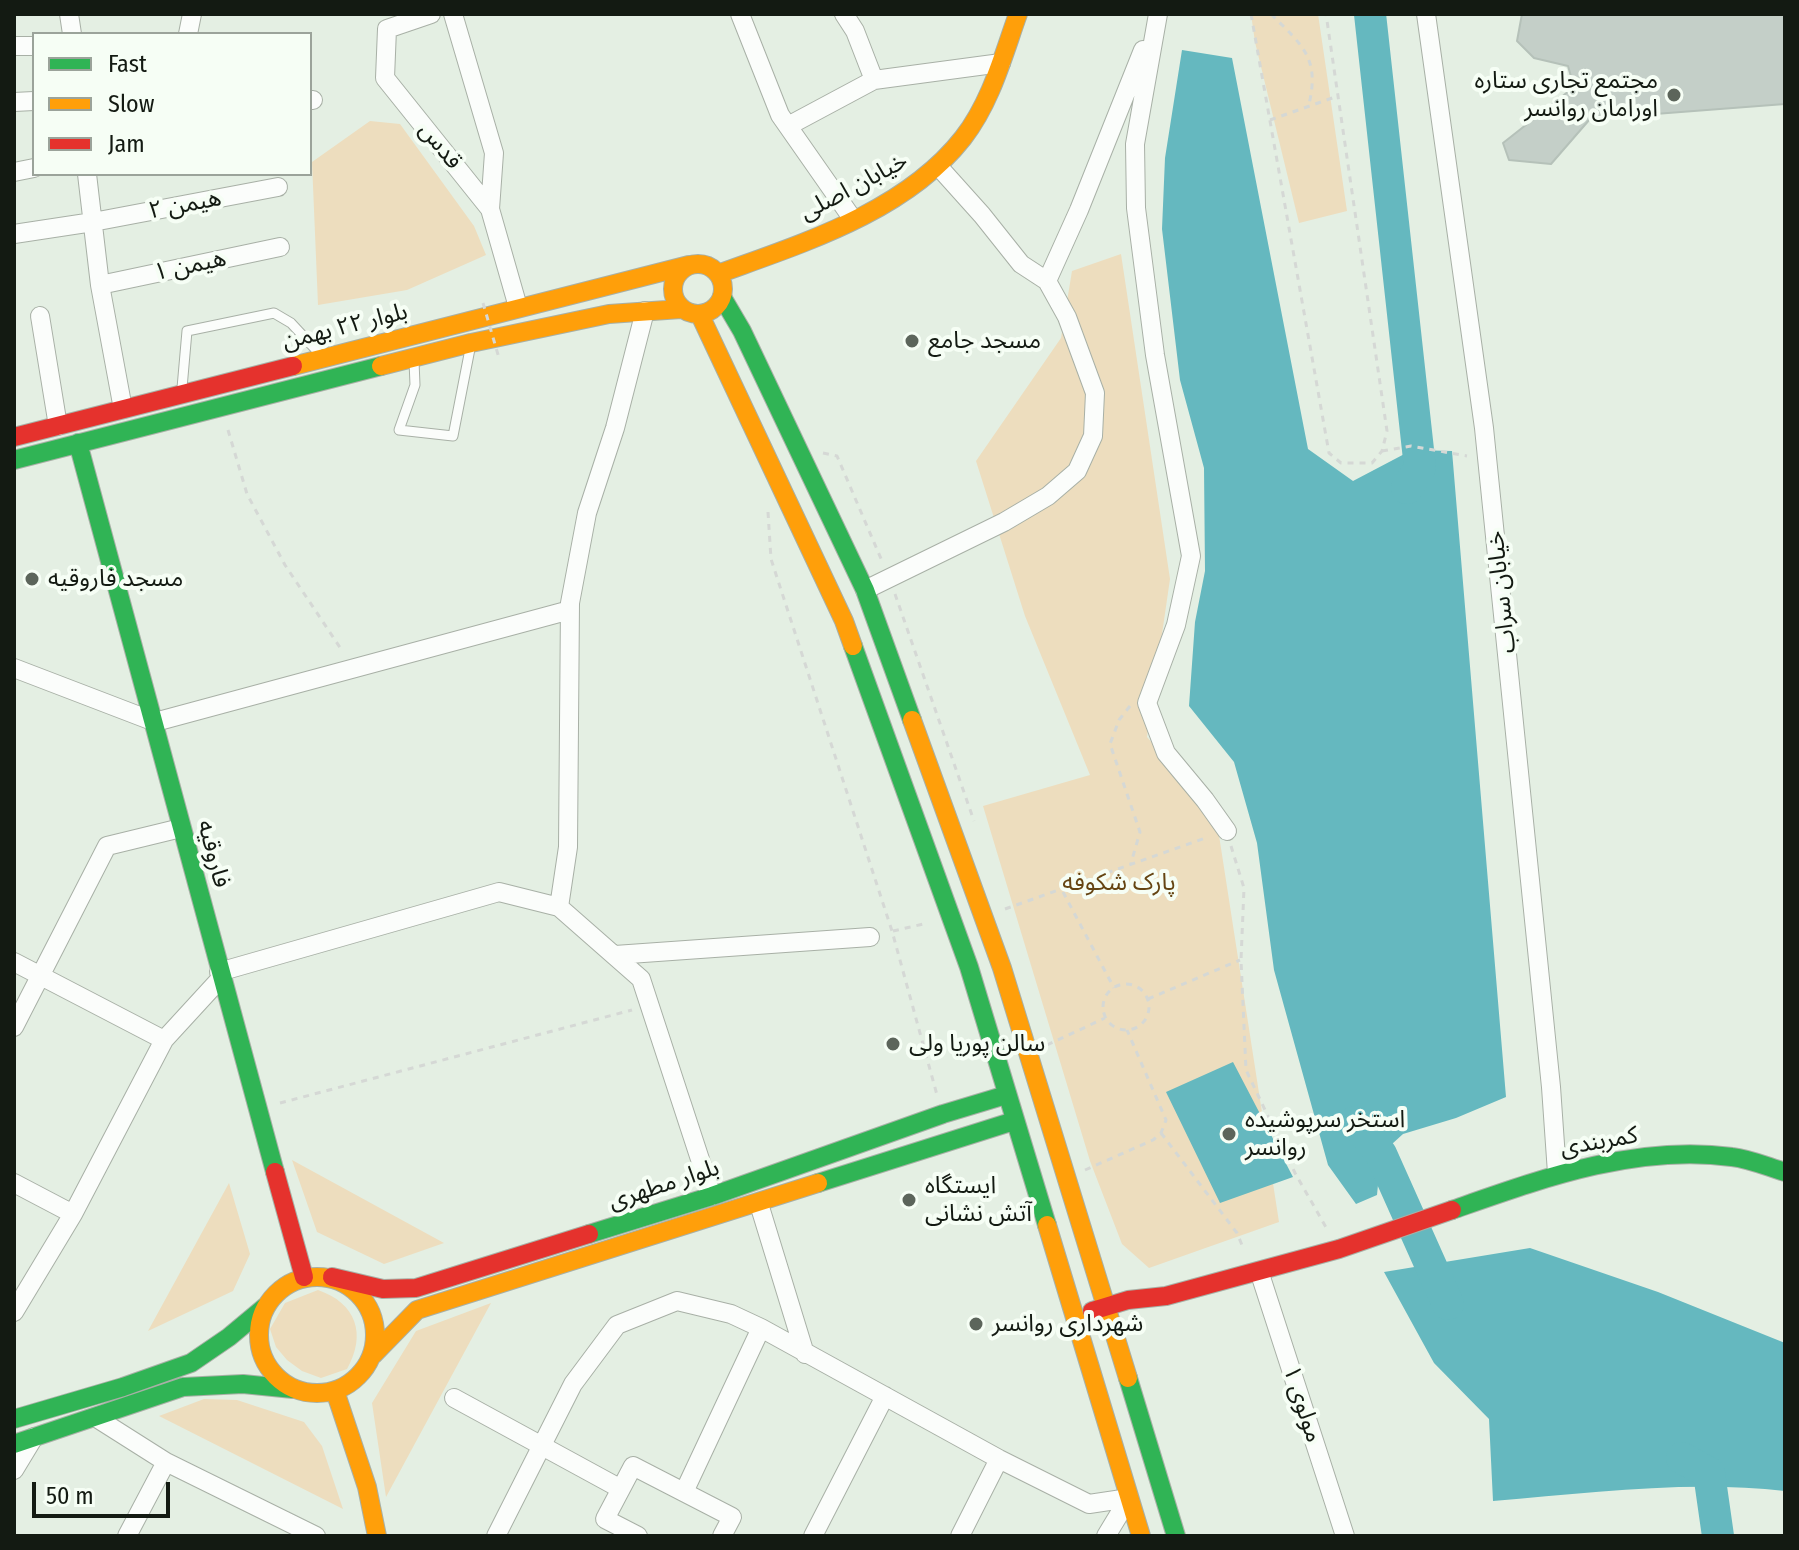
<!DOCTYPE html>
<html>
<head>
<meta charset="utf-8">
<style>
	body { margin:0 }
	#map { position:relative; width:1799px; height:1550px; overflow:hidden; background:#e4efe3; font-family:"Fira Sans Condensed",sans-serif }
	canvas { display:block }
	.frame { position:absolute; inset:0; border:16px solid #131a12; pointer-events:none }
	.legend { position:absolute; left:32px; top:32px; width:280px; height:144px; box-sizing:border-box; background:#f6fef5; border:2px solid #9ba39a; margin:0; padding:10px 14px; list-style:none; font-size:24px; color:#131a12 }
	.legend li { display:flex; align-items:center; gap:16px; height:40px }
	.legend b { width:40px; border:2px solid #9ba39a }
	.scale { position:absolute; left:32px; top:1482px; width:138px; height:36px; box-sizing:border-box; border:4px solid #131a12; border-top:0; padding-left:10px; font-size:24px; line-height:28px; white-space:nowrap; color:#131a12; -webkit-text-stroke:6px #f6fef5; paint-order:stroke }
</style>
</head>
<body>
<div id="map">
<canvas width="1799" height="1550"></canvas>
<div class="frame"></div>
<ul class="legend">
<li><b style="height:10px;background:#30b455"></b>Fast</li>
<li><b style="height:10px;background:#ff9f0a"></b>Slow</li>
<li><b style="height:10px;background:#e5322d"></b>Jam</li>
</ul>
<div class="scale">50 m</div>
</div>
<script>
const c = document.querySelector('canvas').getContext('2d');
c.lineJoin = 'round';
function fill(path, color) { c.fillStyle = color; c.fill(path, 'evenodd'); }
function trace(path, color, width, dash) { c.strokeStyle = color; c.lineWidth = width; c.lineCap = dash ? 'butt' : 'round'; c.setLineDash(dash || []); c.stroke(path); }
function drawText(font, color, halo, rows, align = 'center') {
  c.font = font + ' "Fira Sans Condensed","Noto Sans Arabic",sans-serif'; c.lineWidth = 8; c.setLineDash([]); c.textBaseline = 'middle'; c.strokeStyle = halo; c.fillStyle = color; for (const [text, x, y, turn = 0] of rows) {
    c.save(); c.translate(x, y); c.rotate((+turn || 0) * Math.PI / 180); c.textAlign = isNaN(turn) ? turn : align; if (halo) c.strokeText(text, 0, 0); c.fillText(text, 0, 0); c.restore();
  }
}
fill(new Path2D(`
	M1251 14H1318L1347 211 1299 223 1255 42Z
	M370 121 400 124 474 226 486 255 407 290 318 305 312 162Z
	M1121 254 1170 579 1147 737 1216 816 1279 1222 1149 1268 1122 1244 1090 1161 983 806 1090 775 1025 616 976 461 1061 338 1072 271Z
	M292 1160 444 1243 384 1264 317 1232Z
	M229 1183 250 1254 233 1291 148 1331Z
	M318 1290C356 1303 367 1334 347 1369L321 1378 302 1371 287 1360 276 1347 270 1329 285 1303Z
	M491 1303 386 1497 372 1403 416 1331Z
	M204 1399 237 1400 304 1422 322 1446 343 1509 159 1416Z`), '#edddbe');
fill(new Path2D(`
	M1182 50 1232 58 1308 449 1353 481 1412 450 1452 451 1506 1097 1456 1118 1403 1134 1381 1154 1377 1195 1356 1204 1328 1165 1274 970 1257 843 1234 762 1189 706 1195 622 1205 571 1204 468 1180 380 1162 229 1165 158Z
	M1233 1062 1293 1177 1220 1203 1166 1092Z
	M1530 1248 1658 1292 1785 1343V1491C1688 1480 1590 1493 1493 1501L1489 1419 1434 1363 1384 1272Z`), '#65b8bf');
trace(new Path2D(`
	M1370 14 1420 468 1407 488
	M1355 1122 1381 1154 1448 1304
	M1682 1458 1709 1473 1718 1536`), '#65b8bf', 32);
const building = new Path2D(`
	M1522 14H1785V104L1590 119 1551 164 1509 160 1503 143 1574 87 1568 66 1534 58 1517 41Z`);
fill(building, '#c4cfc8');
trace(building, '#b5c1b9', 2);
const lane = new Path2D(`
	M414 361 415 385 399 430 453 436 470 349
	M182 388 187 331 274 313 291 323 318 352`);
const street = new Path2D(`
	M69 14 72 34
	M431 14 387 29 385 78 490 209 518 307
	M453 14 494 153 490 209
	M740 14 780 115 852 218
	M844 14 855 31 874 80
	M1158 14 1135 144 1136 208 1155 355 1191 556 1176 625 1147 703 1166 753 1205 800 1227 831
	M1426 14 1484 428 1551 1087 1557 1173
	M188 34 192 14
	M14 46H34
	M310 100H313
	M14 102 34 101
	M788 126 874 80 1001 63
	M938 166 982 215 1021 264 1047 281
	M14 172 34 168
	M87 174 100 285 123 409
	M14 234 93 222 278 187
	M100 285 280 247
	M645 311 615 428 587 513 570 603 568 847 559 907 641 979 712 1196
	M40 316 58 426
	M865 590 1004 522 1048 496 1077 471 1093 436 1095 393 1067 317 1047 281 1079 210 1143 50
	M14 668 155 722 570 610
	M615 955 870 937
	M14 962 164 1040
	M219 972 499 892 559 907
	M14 1027 107 846 181 828
	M14 1183 73 1214
	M759 1204 805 1354
	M1259 1271 1345 1536
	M14 1312 73 1214 164 1040 220 979
	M454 1398 621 1489
	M95 1417 166 1462 316 1536
	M14 1470 34 1437
	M684 1492 761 1328
	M127 1536 166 1462
	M496 1536 573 1384 617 1325 677 1301 731 1314 761 1328 999 1459 1089 1504 1129 1498
	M638 1536 605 1519 633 1466 732 1517 722 1536
	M813 1536 885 1396
	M960 1536 999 1459
	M1106 1536 1129 1498`);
const fast = new Path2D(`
	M722 297 742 331 865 590 912 720
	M78 443 275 1172
	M14 460 381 366
	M853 646 969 967 1047 1225
	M818 1183 1014 1121
	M1452 1210C1541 1179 1635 1144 1732 1157 1750 1159 1768 1167 1785 1172
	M589 1234 712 1196 943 1114 1006 1095
	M1128 1378 1176 1536
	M14 1419 123 1387 191 1363 229 1337 265 1307
	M14 1444 183 1387 243 1384 293 1389`);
const slow = new Path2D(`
	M673 289a25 25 0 1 1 50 0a25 25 0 1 1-50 0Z
	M718 274C803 243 905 212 963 138 991 102 1003 56 1018 14
	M700 315 844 621 853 646
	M293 366 689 265
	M381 366 471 343 609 314 681 309
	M912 720 1002 968 1128 1378
	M1047 1225 1141 1536
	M259 1335a58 58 0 1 1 116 0a58 58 0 1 1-116 0Z
	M373 1355 417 1310 818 1183
	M335 1391 367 1487 377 1536`);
const jam = new Path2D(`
	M14 437 293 366
	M275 1172 304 1277
	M332 1277 383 1289 416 1288 589 1234
	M1092 1311 1128 1300 1166 1296 1339 1249 1452 1210`);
trace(lane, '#a8b0a6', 11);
trace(street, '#a8b0a6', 20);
trace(fast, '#a8b0a6', 20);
trace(slow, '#a8b0a6', 20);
trace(jam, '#a8b0a6', 20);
trace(new Path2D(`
	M1251 14 1329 453 1341 463H1372L1382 451 1387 431 1326 14
	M1271 14C1302 45 1320 58 1309 104
	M1270 120 1338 96
	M228 430 247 494 285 565 343 652
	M1382 451 1411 446 1467 456
	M823 453 837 456 882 561
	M768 512 771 559 892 931 937 1095
	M895 594 974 821
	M1130 706 1119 720 1110 744 1140 832 1131 863
	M1231 846 1244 888 1241 960 1246 1070 1295 1173 1327 1229
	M1063 892 1114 988
	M1005 909 1208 837
	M893 931 928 923
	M1103 1007a23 23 0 1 1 46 0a23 23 0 1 1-46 0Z
	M1148 999 1240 960
	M1047 1045 1105 1018
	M280 1103 632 1010
	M1161 1133 1237 1233 1244 1250
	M1085 1170 1153 1140 1161 1133 1166 1120 1127 1030`), '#d5d8d5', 3, [6, 6]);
trace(lane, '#fbfdfb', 9);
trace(street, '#fbfdfb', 18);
trace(fast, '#30b455', 18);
trace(slow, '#ff9f0a', 18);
trace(jam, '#e5322d', 18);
trace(new Path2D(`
	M483 303 499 358`), '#d5d8d5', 3, [6, 6]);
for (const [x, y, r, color] of [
	[1674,95,8,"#5c655b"],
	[912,341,8,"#5c655b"],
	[32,579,8,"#5c655b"],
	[893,1044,8,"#5c655b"],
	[1229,1134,8,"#5c655b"],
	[909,1200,8,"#5c655b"],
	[976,1324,8,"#5c655b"]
]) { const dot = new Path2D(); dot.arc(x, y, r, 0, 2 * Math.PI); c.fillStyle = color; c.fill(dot); trace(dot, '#f6fef5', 3); }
drawText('24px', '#131a12', '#f6fef5', [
	["مجتمع تجاری ستاره",1658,81,"right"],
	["اورامان روانسر",1658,109,"right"],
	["مسجد جامع",928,341],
	["مسجد فاروقیه",48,579],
	["سالن پوریا ولی",909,1044],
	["استخر سرپوشیده",1245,1120],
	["روانسر",1245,1148],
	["ایستگاه",925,1186],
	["آتش نشانی",925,1214],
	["شهرداری روانسر",992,1324]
], 'left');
drawText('24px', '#131a12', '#f6fef5', [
	["قدس",440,146,51],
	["خیابان اصلی",854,187,-28],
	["هیمن ۲",185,205,-11],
	["هیمن ۱",190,266,-12],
	["بلوار ۲۲ بهمن",345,327,-14],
	["خیابان سراب",1502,592,-96],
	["فاروقیه",213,854,75],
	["کمربندی",1599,1142,-10],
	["بلوار مطهری",664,1185,-18],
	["مولوی ۱",1302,1404,72]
]);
drawText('24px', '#654412', '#f6fef5', [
	["پارک شکوفه",1119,883]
]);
</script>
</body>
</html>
